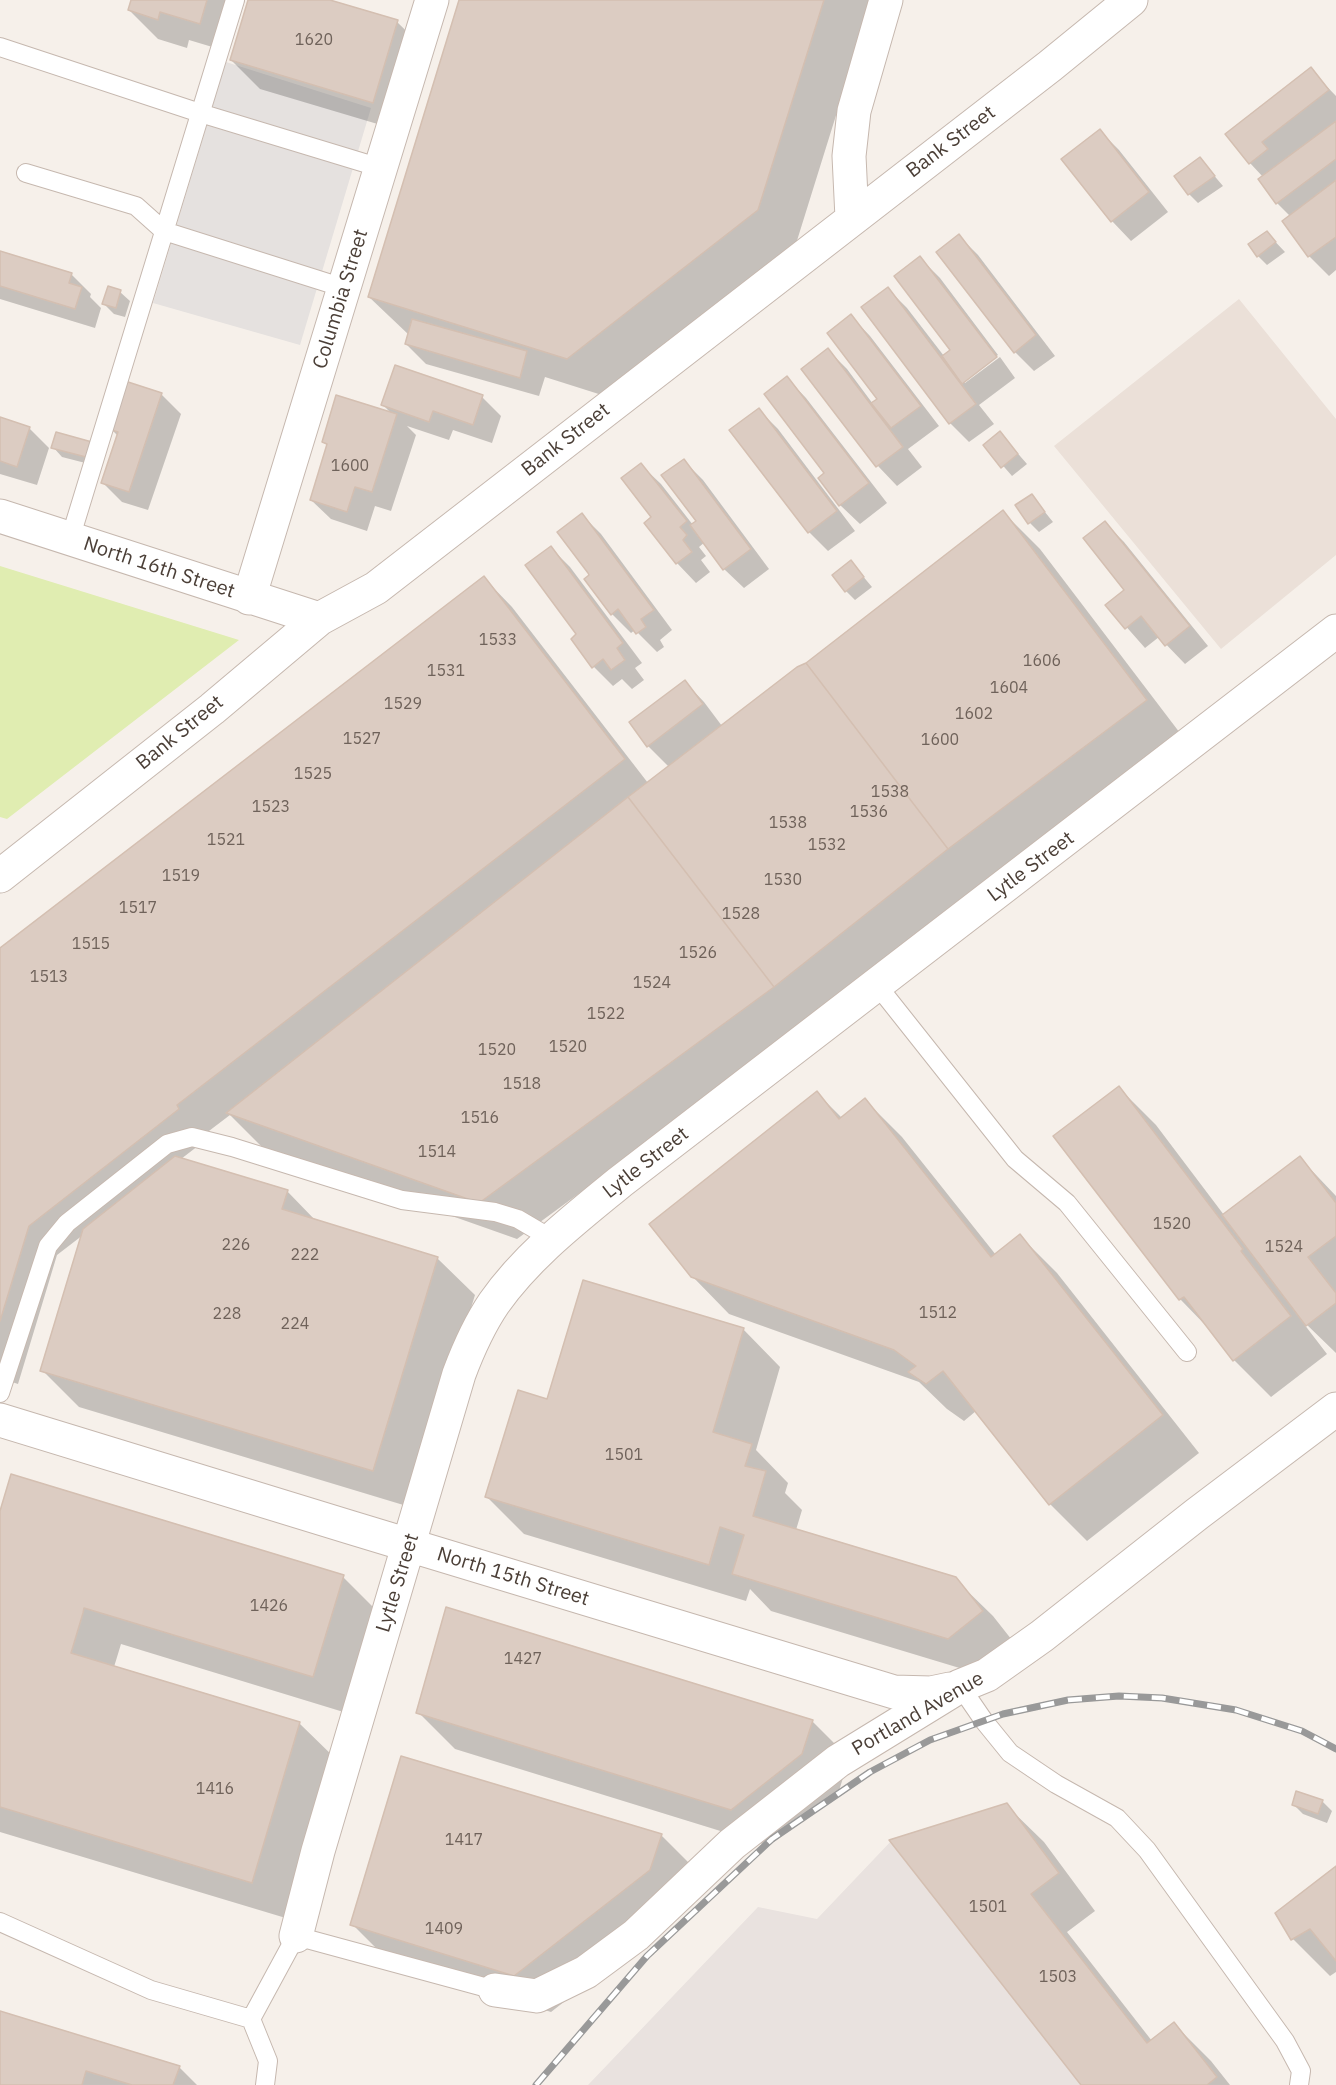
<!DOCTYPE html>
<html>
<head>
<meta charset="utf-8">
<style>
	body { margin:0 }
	canvas { display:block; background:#f6f0ea }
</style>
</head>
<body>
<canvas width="1336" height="2085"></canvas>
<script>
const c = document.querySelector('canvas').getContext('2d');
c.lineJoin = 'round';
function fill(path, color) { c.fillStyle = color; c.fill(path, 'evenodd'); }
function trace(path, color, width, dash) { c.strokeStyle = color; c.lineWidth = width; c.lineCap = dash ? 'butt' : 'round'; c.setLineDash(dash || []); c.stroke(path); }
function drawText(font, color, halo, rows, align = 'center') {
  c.font = font + ' "IBM Plex Sans",sans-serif'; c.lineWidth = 6; c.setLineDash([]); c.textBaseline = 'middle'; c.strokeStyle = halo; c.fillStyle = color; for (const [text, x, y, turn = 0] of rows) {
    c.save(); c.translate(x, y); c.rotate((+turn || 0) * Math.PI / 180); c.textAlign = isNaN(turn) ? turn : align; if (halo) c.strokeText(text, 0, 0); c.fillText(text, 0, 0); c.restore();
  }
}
fill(new Path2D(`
	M1239 299 1336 419V555L1221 649 1054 446Z`), '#ebe0d8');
fill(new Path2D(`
	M894 1838 1082 2085H588L758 1907 817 1919Z`), '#e9e2df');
fill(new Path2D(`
	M0 566 239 640 7 819 0 817Z`), '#e0edb1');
fill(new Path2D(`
	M226 62 371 108 300 345 153 303Z`), '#e5e1df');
fill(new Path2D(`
	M133 0H245L229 52 189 40 187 48 158 39 129 10Z
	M250 0H325L397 22 426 50 401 131 260 89 231 60Z
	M461 0H872L795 247 605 396 545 377 539 396 426 364 406 344 409 335 369 297Z
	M1310 69 1336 96V270L1329 276 1309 256 1284 222 1290 216 1277 203 1260 180 1263 177 1250 163 1227 134Z
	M1100 131 1119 150 1168 212 1131 241 1112 221Z
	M1200 159 1223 186 1198 203 1189 194Z
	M1267 233 1285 252 1267 265 1258 256Z
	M959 236 978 255 1055 356 1034 371 1015 352Z
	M0 253 71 274 91 294 90 297 101 308 95 328 0 299Z
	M920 258 940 278 998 355 963 381 965 383 1000 357 1015 378 979 405 994 424 969 442 950 423 888 289 907 308 944 356 952 350Z
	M120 292 130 301 125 317 114 314 104 304Z
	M851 316 870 336 939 426 908 449 922 467 897 486 878 466 803 369 828 350 847 369 873 404 879 399Z
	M787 378 806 398 887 503 860 524 840 505Z
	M161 394 181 414 148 510 122 502 102 482 118 436 110 428Z
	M482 397 501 416 492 443 453 430 449 440 407 426 416 435 391 511 375 506 367 531 331 519 311 500 328 446 323 442 392 414 383 405Z
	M759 410 778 429 855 531 828 551 809 532Z
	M0 419 29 428 49 448 37 485 0 474Z
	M1000 433 1027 464 1012 476 985 445Z
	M91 443 97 466 62 457 53 447Z
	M684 461 703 480 769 569 744 588 724 569 705 542 699 547 706 556 701 560 710 572 696 583 677 563 654 518 641 465 661 484 693 525 698 521Z
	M1032 496 1053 522 1039 532 1030 523Z
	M1003 512 1040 549 1183 737 811 1023 517 1239 265 1150 230 1115 205 1134 207 1139 181 1159 287 1191 317 1222 437 1258 475 1295 410 1507 79 1407 42 1370 83 1235 57 1255 18 1384 0 1378V950L484 578 512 607 648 783 669 767 648 746 685 682 704 702 722 726 807 665Z
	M582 515 601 534 672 630 660 640 664 647 657 652 635 630 631 633 612 614 591 575Z
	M1105 523 1124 542 1208 646 1185 664 1159 637 1145 648 1108 606 1127 590Z
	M551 548 570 567 642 663 635 668 644 680 632 689 622 679 613 686 594 667Z
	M851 562 872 587 855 600 846 591Z
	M1119 1088 1156 1125 1224 1215 1300 1158 1336 1196V1353L1305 1323 1304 1324 1327 1354 1271 1397 1234 1360 1212 1332 1180 1299Z
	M817 1093 842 1118 865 1100 902 1137 996 1255 1020 1236 1057 1273 1199 1453 1087 1541 1050 1504 976 1411 964 1421 947 1409 919 1382 729 1314 692 1276Z
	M743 1329 780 1367 756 1450 788 1483 785 1493 802 1510 796 1530 955 1579 993 1616 1019 1649 986 1676 771 1611 750 1589 746 1601 524 1534 487 1497 548 1401Z
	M0 1516 343 1577 380 1614 350 1714 121 1644 114 1667 299 1723 337 1760 289 1919 0 1832Z
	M418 1712 812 1721 849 1758 839 1791 769 1846 455 1749Z
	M1322 1801 1332 1811 1327 1823 1303 1814 1293 1804Z
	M1006 1805 1044 1842 1095 1911 1067 1932 1152 2041 1174 2024 1211 2061 1230 2085H1083Z
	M661 1835 698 1872 686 1907 551 2012 389 1961 352 1924Z
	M1336 1868V1972L1330 1976 1293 1939Z
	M0 2012 179 2067 197 2085H0Z`), '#0003');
const building = new Path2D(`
	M131 0H207L200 24 160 12 158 20 128 10Z
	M248 0H330L398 20 373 103 230 60Z
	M459 0H824L758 210 567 359 368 297Z
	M1311 67 1329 90 1262 142 1268 149 1249 164 1225 134Z
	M1336 121V159L1276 204 1258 179Z
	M1100 129 1149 192 1111 222 1061 159Z
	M1200 157 1215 176 1188 195 1174 176Z
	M1336 180V237L1308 257 1282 221Z
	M1267 231 1276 242 1257 257 1248 244Z
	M959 234 1036 335 1014 353 936 252Z
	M0 251 72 273 69 283 82 287 75 309 0 286Z
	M920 256 997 357 962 384 942 356 950 350 894 276Z
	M108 286 121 290 116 308 102 304Z
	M888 287 976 404 949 424 861 307Z
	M851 314 921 406 891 428 871 403 877 399 827 333Z
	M412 319 527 351 520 378 405 344Z
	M828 348 903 447 876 467 801 369Z
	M395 365 483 395 473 425 433 411 429 422 381 405Z
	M787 376 869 483 839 506 818 478 824 473 764 394Z
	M125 381 162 393 129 492 101 483 118 432 108 429Z
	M336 395 397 414 372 492 355 487 347 512 310 500 327 444 322 442Z
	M759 408 837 511 808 533 729 430Z
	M0 417 30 427 17 467 0 461Z
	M1000 431 1018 454 1001 468 983 445Z
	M56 432 92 442 86 457 51 448Z
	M684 459 751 549 723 570 690 525 696 521 661 475Z
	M641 463 687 521 680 527 687 535 683 540 692 552 676 564 644 523 651 517 621 478Z
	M1032 494 1045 512 1028 524 1015 505Z
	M1003 510 1147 700 948 849 806 663Z
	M582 513 654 610 641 619 646 627 636 634 618 609 611 615 584 579 589 575 588 573 557 532Z
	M1105 521 1190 626 1165 646 1141 616 1125 629 1105 605 1124 590 1083 538Z
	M551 546 623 643 617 648 625 660 611 670 603 659 592 668 571 639 576 634 525 565Z
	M851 560 864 577 845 592 832 575Z
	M484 576 625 759 177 1105 179 1109 29 1226 0 1321V948Z
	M806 663 948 849 774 987 628 797 797 667Z
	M685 680 703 704 647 747 629 722Z
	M628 797 774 987 479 1203 226 1113Z
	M1119 1086 1243 1249 1241 1251 1291 1316 1233 1361 1184 1297 1179 1300 1053 1136Z
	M817 1091 839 1119 865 1098 991 1257 1020 1234 1163 1415 1049 1505 943 1371 926 1384 908 1372 916 1366 894 1350 691 1277 649 1224Z
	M175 1156 288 1190 282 1209 438 1257 373 1471 40 1371 83 1229Z
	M1300 1156 1336 1203V1236L1308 1257 1336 1293V1303L1306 1326 1222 1215Z
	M583 1280 744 1328 713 1432 752 1444 745 1466 766 1471 753 1516 956 1577 983 1611 948 1639 732 1574 744 1535 720 1527 709 1565 485 1497 518 1390 547 1399Z
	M11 1474 344 1575 313 1677 84 1608 83 1613 71 1653 300 1722 252 1883 0 1807V1511Z
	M446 1607 813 1720 802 1754 731 1810 416 1713Z
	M401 1756 662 1834 650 1870 514 1976 350 1925Z
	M1296 1791 1323 1800 1318 1814 1292 1805Z
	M1007 1803 1059 1873 1031 1894 1147 2043 1174 2022 1217 2077 1207 2085H1081L889 1840Z
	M1336 1866V1961L1310 1929 1291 1940 1275 1913Z
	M0 2011 180 2066 173 2085H132L86 2071 82 2085H0Z`);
fill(building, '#dcccc2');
trace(building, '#d4bfb1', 1.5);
const service = new Path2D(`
	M0 47 200 113 381 168
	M26 173 136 206 164 231 344 288
	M70 539 235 0
	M877 985 1015 1159 1067 1203 1187 1352
	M0 1393 48 1246 67 1223 167 1144 192 1137 232 1147 402 1200 495 1212 518 1219 552 1239
	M960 1686 984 1721 1010 1753 1056 1784 1117 1818 1147 1850 1285 2041 1301 2071 1299 2085
	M0 1922 151 1990 251 2019 296 1936 495 1990
	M251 2019 268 2061 265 2085`);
const minor = new Path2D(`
	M852 218 849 156 854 111 886 0
	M0 516 319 619
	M249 598 432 0
	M0 876 212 709 319 619 376 588 1050 66 1131 0
	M0 1420C298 1511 595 1603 894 1692L931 1693 950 1689
	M296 1936 318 1851 459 1374C468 1350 479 1325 494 1303 528 1255 575 1219 620 1182L1336 631
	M495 1990 537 1996 586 1972 636 1935 732 1844 838 1761 960 1686 987 1675 1042 1636 1197 1514 1336 1409`);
trace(service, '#c6b8af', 20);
trace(minor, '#c6b8af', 35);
trace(service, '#fff', 18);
trace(minor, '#fff', 33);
const rail = new Path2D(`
	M536 2085 647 1956 772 1839 870 1772 930 1740 1003 1714 1068 1700 1119 1696 1162 1698 1236 1710 1302 1731 1336 1749`);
trace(rail, '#999', 7);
trace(rail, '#fff', 4.5, [14]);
drawText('16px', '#6f625a', null, [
	["1620",314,40],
	["1600",350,466],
	["1533",498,640],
	["1606",1042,661],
	["1531",446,671],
	["1604",1009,688],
	["1529",403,704],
	["1602",974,714],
	["1527",362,739],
	["1600",940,740],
	["1525",313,774],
	["1538",890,792],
	["1523",271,807],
	["1536",869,812],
	["1538",788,823],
	["1521",226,840],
	["1532",827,845],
	["1519",181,876],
	["1530",783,880],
	["1517",138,908],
	["1528",741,914],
	["1515",91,944],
	["1526",698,953],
	["1513",49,977],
	["1524",652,983],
	["1522",606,1014],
	["1520",568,1047],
	["1520",497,1050],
	["1518",522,1084],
	["1516",480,1118],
	["1514",437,1152],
	["1520",1172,1224],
	["226",236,1245],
	["1524",1284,1247],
	["222",305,1255],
	["1512",938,1313],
	["228",227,1314],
	["224",295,1324],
	["1501",624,1455],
	["1426",269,1606],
	["1427",523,1659],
	["1416",215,1789],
	["1417",464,1840],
	["1501",988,1907],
	["1409",444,1929],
	["1503",1058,1977]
]);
drawText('20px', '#4b3f37', '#fff', [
	["Bank Street",951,142,-37],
	["Columbia Street",341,299,-73],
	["Bank Street",566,440,-38],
	["North 16th Street",159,568,18],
	["Bank Street",180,733,-39],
	["Lytle Street",1031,867,-37],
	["Lytle Street",646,1163,-38],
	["North 15th Street",513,1577,17],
	["Lytle Street",398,1583,-73],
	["Portland Avenue",918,1714,-30]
]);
</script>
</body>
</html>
